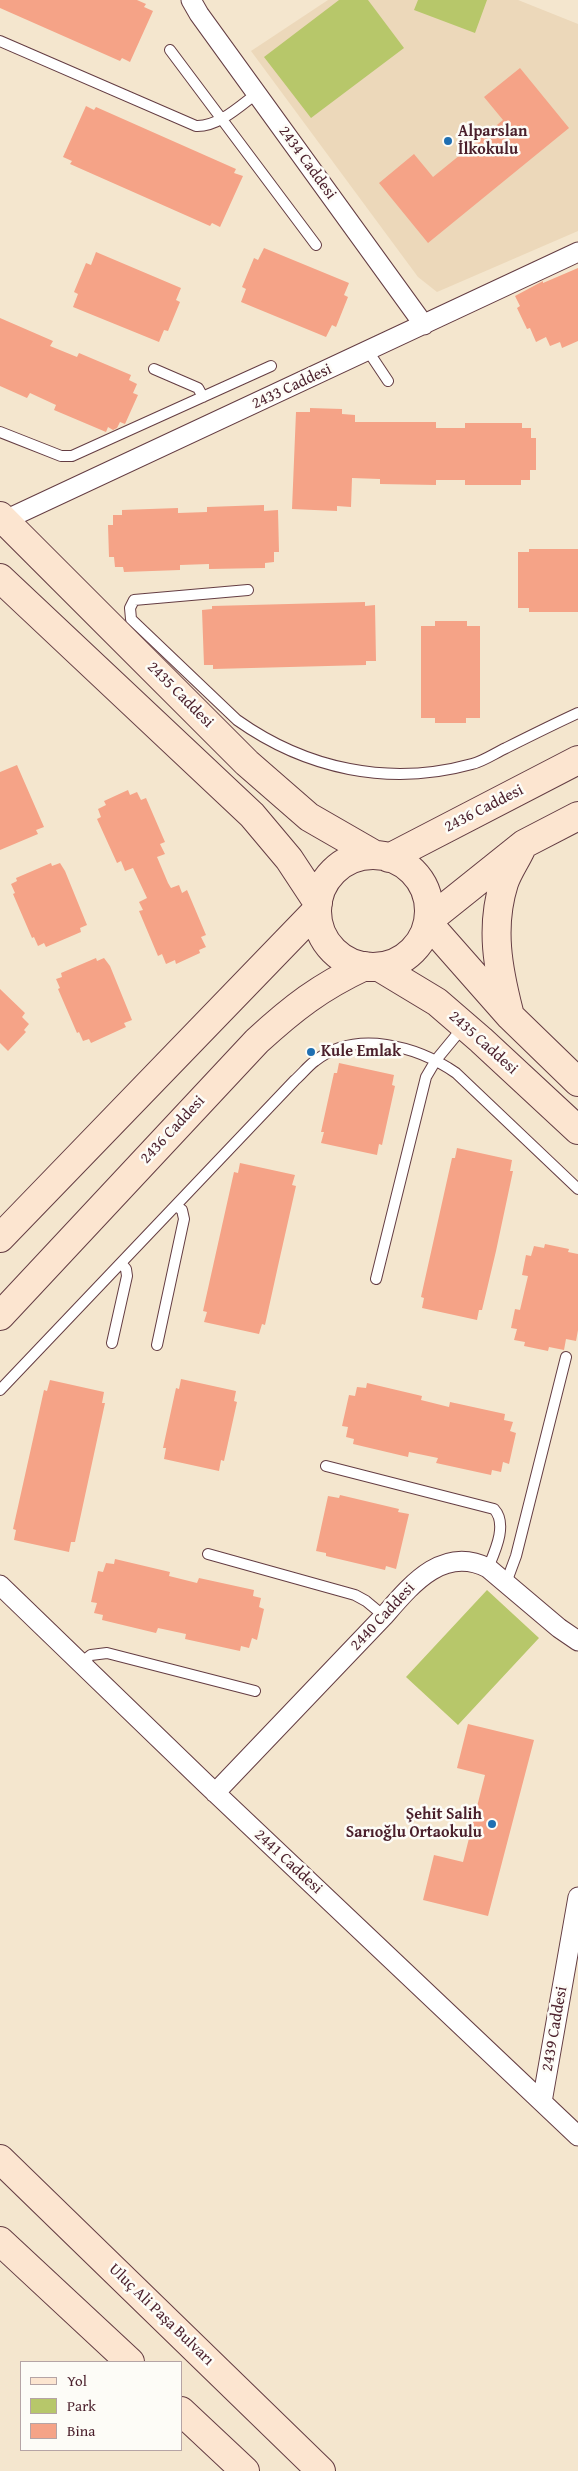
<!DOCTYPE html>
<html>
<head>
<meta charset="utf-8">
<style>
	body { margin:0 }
	#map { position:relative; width:578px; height:2471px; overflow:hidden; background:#f4e6ce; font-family:"Gentium Book Plus",serif }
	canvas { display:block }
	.legend { position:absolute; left:20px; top:2361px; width:162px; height:90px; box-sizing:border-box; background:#fdfcf7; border:1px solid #b5a4a5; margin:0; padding:6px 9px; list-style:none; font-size:15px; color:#4a1f2b }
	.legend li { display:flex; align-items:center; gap:10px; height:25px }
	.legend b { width:25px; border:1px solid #b5a4a5 }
</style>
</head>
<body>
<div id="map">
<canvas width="578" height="2471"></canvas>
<ul class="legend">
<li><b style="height:6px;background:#fce5d0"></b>Yol</li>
<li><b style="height:14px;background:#b7c76a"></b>Park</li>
<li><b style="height:14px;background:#f5a387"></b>Bina</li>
</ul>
</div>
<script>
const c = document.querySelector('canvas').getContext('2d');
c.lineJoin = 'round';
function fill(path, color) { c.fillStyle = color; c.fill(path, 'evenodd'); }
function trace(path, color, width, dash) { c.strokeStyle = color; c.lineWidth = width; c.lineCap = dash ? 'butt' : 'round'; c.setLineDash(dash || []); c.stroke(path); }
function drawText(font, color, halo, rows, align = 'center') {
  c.font = font + ' "Gentium Book Plus",serif'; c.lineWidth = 5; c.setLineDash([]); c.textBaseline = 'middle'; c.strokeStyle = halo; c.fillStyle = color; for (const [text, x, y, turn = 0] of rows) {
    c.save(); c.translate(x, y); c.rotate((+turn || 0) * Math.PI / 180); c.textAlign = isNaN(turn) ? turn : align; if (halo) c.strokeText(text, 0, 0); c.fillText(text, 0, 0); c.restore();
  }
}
fill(new Path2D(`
	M328 0H518L578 24V231L437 292 418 277 251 51Z`), '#ecd8ba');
fill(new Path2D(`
	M339 0H368L404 48 311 118 264 57Z
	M418 0H487L475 33 414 10Z
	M487 1590 539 1638 458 1725 406 1677Z`), '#b7c76a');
fill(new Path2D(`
	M0 0H137L146 4 144 7 153 11 130 62 122 58 120 61 0 8Z
	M520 68 569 128 428 243 379 183 414 154 433 177 503 120 484 97Z
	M86 106 94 110 96 107 236 169 234 173 243 176 220 227 212 223 210 226 70 164 72 161 63 157Z
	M264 248 349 283 344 295 348 297 336 327 332 325 326 337 241 302 246 289 242 287 254 258 258 260Z
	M96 252 181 288 176 300 180 302 168 331 164 330 159 342 73 307 78 294 74 292 86 263 91 265Z
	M578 268V341L562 348 560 342 550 346 546 337 536 342 530 328 527 329 517 308 520 306 515 296 543 281V283Z
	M0 318 53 341 50 346 77 357 79 353 131 375 129 380 137 384 133 393 138 395 125 424 120 422 117 428 113 430 108 427 106 432 54 410 56 405 30 393 27 398 0 386Z
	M310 408 342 409V414L355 415V422H436V428H465V423H522V428H531V438H536V470H530V480H521V485H465V480H436V485L380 484V479L352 478 351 507 337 506V511L292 509 296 412H310Z
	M264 505V511L278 510 279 552H274V562L265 563V568L209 569V564L180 565V570L124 572 123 567H115L114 557H109L108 525H113V515H122V510L178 508V513L207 512V507Z
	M529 549H578V612H529V608H518V552H529Z
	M365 602V606L375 605 376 661H366V665L213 669V665H204L202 610 212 609V606Z
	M435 621H467V626H480V718H466V723H435V718H421V626H435Z
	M17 765 44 827 36 830 38 834 0 850V772Z
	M128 790 130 795 137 792 141 800 146 798 165 842 160 844 165 854 157 857 168 883 171 888 179 885 182 893 187 890 206 935 201 937 206 947 199 950 200 953 176 964 175 960 166 964 162 954 158 956 139 911 143 910 139 902 147 898 133 868 125 871 121 861 117 863 97 819 101 817 98 809 106 805 104 801Z
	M51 863 52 866 60 863 65 871 87 925 80 928 81 932 46 947 44 943 38 946 34 937 32 938 13 894 15 893 11 884 17 881 16 878Z
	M96 958 97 961 104 958 110 966 132 1020 124 1023 126 1027 91 1043 89 1039 83 1041 79 1032 77 1033 58 989 60 988 56 979 62 977 61 973Z
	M0 989 25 1013 22 1017 29 1024 24 1030 26 1032 8 1051 0 1043Z
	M339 1063 394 1075 392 1085 395 1086 382 1145 379 1144 377 1155 321 1143 324 1132H321L334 1073H337Z
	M457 1148 512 1160 510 1171H513L496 1251 482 1310H479L477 1320 422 1308 424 1298 421 1297 452 1158H455Z
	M240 1163 295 1175 292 1185 296 1186 278 1266 265 1325 262 1324 259 1334 204 1322 207 1312 203 1311 234 1172 238 1173Z
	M545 1244 569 1249 568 1252 578 1254V1330L576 1341 566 1339 564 1350 549 1347 548 1351 524 1346 525 1342 514 1340 517 1329 511 1328 515 1309 520 1310 528 1276 522 1275 526 1255 531 1256 534 1246 544 1248Z
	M181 1379 236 1391 234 1401 237 1402 224 1461 221 1460 219 1471 164 1459 166 1448H163L176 1388 179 1389Z
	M50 1380 104 1392 102 1403H105L75 1542H71L69 1552 14 1540 16 1530 13 1529 44 1390 47 1391Z
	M367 1383 422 1396 421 1400 449 1407 450 1402 505 1414 504 1420 513 1422 510 1431 516 1433 509 1464 503 1462 501 1472 492 1470 491 1475 436 1463 438 1458 409 1452 408 1457 353 1444 354 1439 346 1437 348 1427 342 1426 349 1395 355 1396 357 1387 366 1388Z
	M340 1495 399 1509 398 1512 409 1514 396 1569 386 1566 385 1570 326 1556V1553L316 1551 328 1496 339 1498Z
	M115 1559 170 1572 169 1576 197 1583 199 1578 254 1590 253 1596 261 1598 259 1607 264 1609 257 1640 252 1638 249 1648 241 1646 240 1651 185 1639 186 1634 158 1628 156 1633 102 1620 103 1615 94 1613 97 1603 91 1602 98 1571 103 1572 106 1563 114 1564Z
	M468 1724 534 1740 488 1916 423 1900 434 1855 463 1862 485 1775 457 1768Z`), '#f5a387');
const lane = new Path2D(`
	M0 41 196 126C218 127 240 106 256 94
	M170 50 316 245
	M368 351 388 381
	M154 369 198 388 203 397
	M0 432 61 456H72L271 366
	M248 590 134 600 130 608 131 619 237 720C306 769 389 787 472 764 484 761 495 753 506 748 530 736 554 724 578 713
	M376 1279 426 1077 436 1060 464 1026
	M112 1343 127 1276 126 1269 121 1263
	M157 1345 184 1219 182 1210 176 1206
	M0 1390 295 1080C302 1074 308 1066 315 1061 356 1029 417 1046 456 1073L578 1189
	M326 1466 494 1509C508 1524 495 1551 488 1568
	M208 1554 355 1595 366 1601 384 1616
	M506 1583 516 1556 566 1357
	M81 1663 91 1655 107 1653 255 1691`);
const street = new Path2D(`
	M191 0 199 14 424 325
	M5 520 578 252
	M0 1585 205 1783 578 2136
	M215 1793 384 1616C411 1585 443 1545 488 1568L559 1628 578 1641
	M542 2102 578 1897`);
const secondary = new Path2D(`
	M0 516 247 763 309 817 375 855
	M0 578 252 815 289 859 318 903
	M317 911a56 56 0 1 1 112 0a56 56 0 1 1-112 0Z
	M389 858 578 760
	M429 920 524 844 578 816
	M428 923 510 1016 578 1082
	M379 967 437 1002 481 1040 578 1130
	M509 1012C498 969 490 927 504 883 508 871 516 860 521 849
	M0 1238 317 910
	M0 1316 257 1041C293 1008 320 987 365 966
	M0 2159 321 2471
	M0 2241 130 2362
	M181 2411 245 2471`);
trace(lane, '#643d43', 12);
trace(street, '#643d43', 21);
trace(secondary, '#643d43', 30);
trace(lane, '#fff', 10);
trace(street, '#fff', 19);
trace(secondary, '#fce5d0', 28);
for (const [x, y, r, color] of [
	[448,141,5,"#1f6fb2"],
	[311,1052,5,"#1f6fb2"],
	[492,1824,5,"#1f6fb2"]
]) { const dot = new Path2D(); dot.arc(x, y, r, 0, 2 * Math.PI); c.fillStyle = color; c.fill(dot); trace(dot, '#fdfcf7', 2); }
drawText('bold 16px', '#4a1f2b', '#fdfcf7', [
	["Alparslan",458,132],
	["İlkokulu",458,150],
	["Kule Emlak",321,1052],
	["Şehit Salih",482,1815,"right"],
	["Sarıoğlu Ortaokulu",482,1833,"right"]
], 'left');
drawText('16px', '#4a1f2b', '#fdfcf7', [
	["2434 Caddesi",307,163,54],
	["2433 Caddesi",292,387,-25],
	["2435 Caddesi",180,695,45],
	["2436 Caddesi",484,809,-27],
	["2435 Caddesi",483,1043,42],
	["2436 Caddesi",173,1130,-47],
	["2440 Caddesi",383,1617,-47],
	["2441 Caddesi",288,1862,43],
	["2439 Caddesi",555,2029,-80],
	["Uluç Ali Paşa Bulvarı",161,2315,44]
]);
</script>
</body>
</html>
